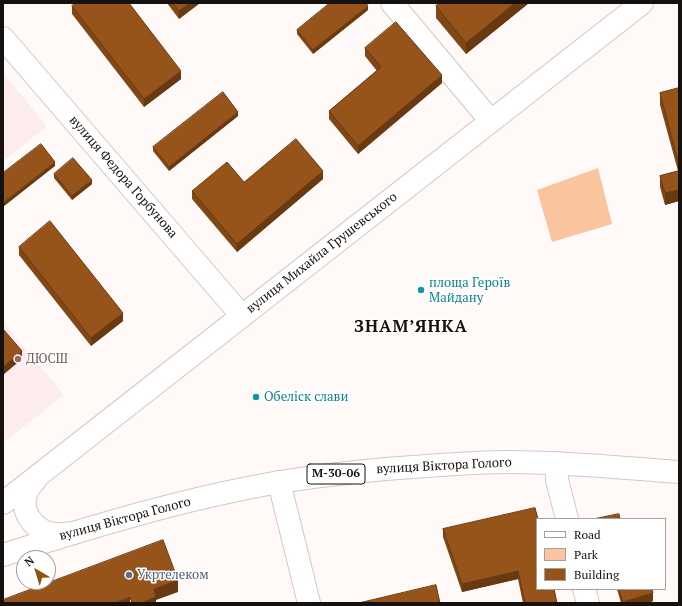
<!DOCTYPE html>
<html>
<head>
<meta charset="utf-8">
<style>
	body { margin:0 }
	#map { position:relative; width:682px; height:606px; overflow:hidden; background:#fffaf7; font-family:"PT Serif",serif }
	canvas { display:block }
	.frame { position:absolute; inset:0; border:4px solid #15110e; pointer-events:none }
	.legend { position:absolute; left:536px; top:518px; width:130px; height:72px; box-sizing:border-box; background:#fff; border:1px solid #a1a09f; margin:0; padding:5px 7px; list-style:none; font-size:12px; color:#15110e }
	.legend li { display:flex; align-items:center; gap:8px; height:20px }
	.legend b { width:20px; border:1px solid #a1a09f }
	.north { position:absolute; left:16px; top:550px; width:40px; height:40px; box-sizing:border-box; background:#fff; border:1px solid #a1a09f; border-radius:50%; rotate:322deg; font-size:11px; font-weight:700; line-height:16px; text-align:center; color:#15110e }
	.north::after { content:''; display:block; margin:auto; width:14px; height:18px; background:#8d550b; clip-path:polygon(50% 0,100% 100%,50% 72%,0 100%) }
</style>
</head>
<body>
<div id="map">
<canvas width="682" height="606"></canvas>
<div class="frame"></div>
<ul class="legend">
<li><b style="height:5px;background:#fff"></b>Road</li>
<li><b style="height:11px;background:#fac49e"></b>Park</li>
<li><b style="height:11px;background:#96531a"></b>Building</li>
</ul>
<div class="north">N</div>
</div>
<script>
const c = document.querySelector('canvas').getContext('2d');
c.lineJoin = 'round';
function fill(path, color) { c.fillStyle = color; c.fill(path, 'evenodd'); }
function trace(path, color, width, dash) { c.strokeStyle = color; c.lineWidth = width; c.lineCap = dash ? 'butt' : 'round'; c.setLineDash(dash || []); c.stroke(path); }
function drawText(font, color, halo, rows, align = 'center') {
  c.font = font + ' "PT Serif",serif'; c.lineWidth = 3; c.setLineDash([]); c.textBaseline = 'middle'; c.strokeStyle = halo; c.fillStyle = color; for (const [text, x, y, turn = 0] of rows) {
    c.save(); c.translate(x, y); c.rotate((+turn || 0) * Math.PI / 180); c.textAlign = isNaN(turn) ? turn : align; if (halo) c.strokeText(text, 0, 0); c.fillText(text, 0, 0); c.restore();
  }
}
fill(new Path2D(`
	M3 73 47 126 3 161Z
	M3 322 64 395 3 443Z`), '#fdecee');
fill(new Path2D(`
	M598 168 612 224 552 242 537 190Z`), '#fac49e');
const street = new Path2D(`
	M392 3 490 120
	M3 38 242 316
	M558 463 557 480 567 519
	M279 482 309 603
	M584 589 588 603`);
const secondary = new Path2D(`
	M36 479C33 483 29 487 27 492 18 510 35 532 54 534 60 535 67 533 73 533
	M3 503 642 3`);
const primary = new Path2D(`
	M3 555C94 526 186 498 280 482 329 474 378 469 427 466 455 464 483 462 510 462 567 462 623 468 679 472`);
trace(street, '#d4c8c0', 24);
trace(secondary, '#d4c8c0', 24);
trace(primary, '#d4c8c0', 24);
trace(street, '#fff', 22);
trace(secondary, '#fff', 22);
trace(primary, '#fff', 22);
fill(new Path2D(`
	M167 3H200L179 19Z
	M529 3 466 54 436 18V6Z
	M72 6 181 79 144 107 72 14Z
	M368 10 313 54 297 34V30Z
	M365 48 442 83 358 154 329 119V111L377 71 365 56Z
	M679 88V201L665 205 660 187V176L678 171 660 105V93Z
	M238 116 169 171 153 151V147Z
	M54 174 92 184 72 200 54 178Z
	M323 179 237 252 192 199V191L244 182Z
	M19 247 123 321 91 346 19 255Z
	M535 508 557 603H523L518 579 462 592 443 537V529Z
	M617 589H652L653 601 647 603H621Z`), '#814716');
fill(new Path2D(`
	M190 3H200L179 19V11Z
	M515 3H529L466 54V43Z
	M368 6V10L313 54V50Z
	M181 71V79L144 107V99Z
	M442 75V83L358 154V146Z
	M238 112V116L169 171V167Z
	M55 162V166L3 207V203Z
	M323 171V179L237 252V244Z
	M92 180V184L72 200V196Z
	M679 190V201L665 205V193Z
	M123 313V321L91 346V338Z
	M22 351V359L3 375V367Z
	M518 571V579L462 592V584Z
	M178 580V592L156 600V603H141L154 589Z
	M653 593V601L647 603H623V602Z
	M130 597V603H115Z`), '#693a12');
const building = new Path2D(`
	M76 3H129L181 71 144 99 72 6Z
	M173 3H190L179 11Z
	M330 3H366L368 6 313 50 297 30Z
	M440 3H515L466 43 436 6Z
	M396 22 442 75 358 146 329 111 381 67 365 48Z
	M679 88V165L660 93Z
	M223 92 238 112 169 167 153 147Z
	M296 139 323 171 237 244 192 191 227 162 244 182Z
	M41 144 55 162 3 203V173Z
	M73 158 92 180 72 196 54 174Z
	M679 171V190L665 193 660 176Z
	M50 221 123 313 91 338 19 247Z
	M3 329 22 351 3 367Z
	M535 508 538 519H537V589H554L557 603H525L518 571 462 584 443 529Z
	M619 514 620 519H594Z
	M163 540 178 580 154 589 156 597 141 603H132L130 597 115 603H3V600Z
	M436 585 440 603H359Z
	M619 589H652L653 593 623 602Z`);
fill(building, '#96531a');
trace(building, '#693a12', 1);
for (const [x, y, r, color] of [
	[421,290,4,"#0f9aa8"],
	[18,359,4,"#8d6e63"],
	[256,397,4,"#0f9aa8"],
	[129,575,4,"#5c6f8a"]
]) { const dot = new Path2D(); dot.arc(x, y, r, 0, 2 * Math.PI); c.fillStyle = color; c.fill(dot); trace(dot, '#fff', 1.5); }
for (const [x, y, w] of [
	[336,474,58]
]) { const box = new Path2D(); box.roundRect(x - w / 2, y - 10, w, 20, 3); c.fillStyle = '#fff'; c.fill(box); trace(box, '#15110e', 1); }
drawText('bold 12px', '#15110e', null, [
	["М-30-06",336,474]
]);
drawText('13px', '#15110e', '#fff', [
	["вулиця Федора Горбунова",123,177,49],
	["вулиця Михайла Грушевського",322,253,-38],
	["вулиця Віктора Голого",444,466,-3],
	["вулиця Віктора Голого",125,519,-15]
]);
drawText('13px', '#0d838f', '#fff', [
	["площа Героїв",429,283],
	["Майдану",429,298],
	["Обеліск слави",264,397]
], 'left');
drawText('13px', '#785e54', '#fff', [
	["ДЮСШ",26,359]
], 'left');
drawText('13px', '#4e5e75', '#fff', [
	["Укртелеком",137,575]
], 'left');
c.letterSpacing = '1px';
drawText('bold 17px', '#15110e', '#fff', [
	["ЗНАМ’ЯНКА",411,327]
]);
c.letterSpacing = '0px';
</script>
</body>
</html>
